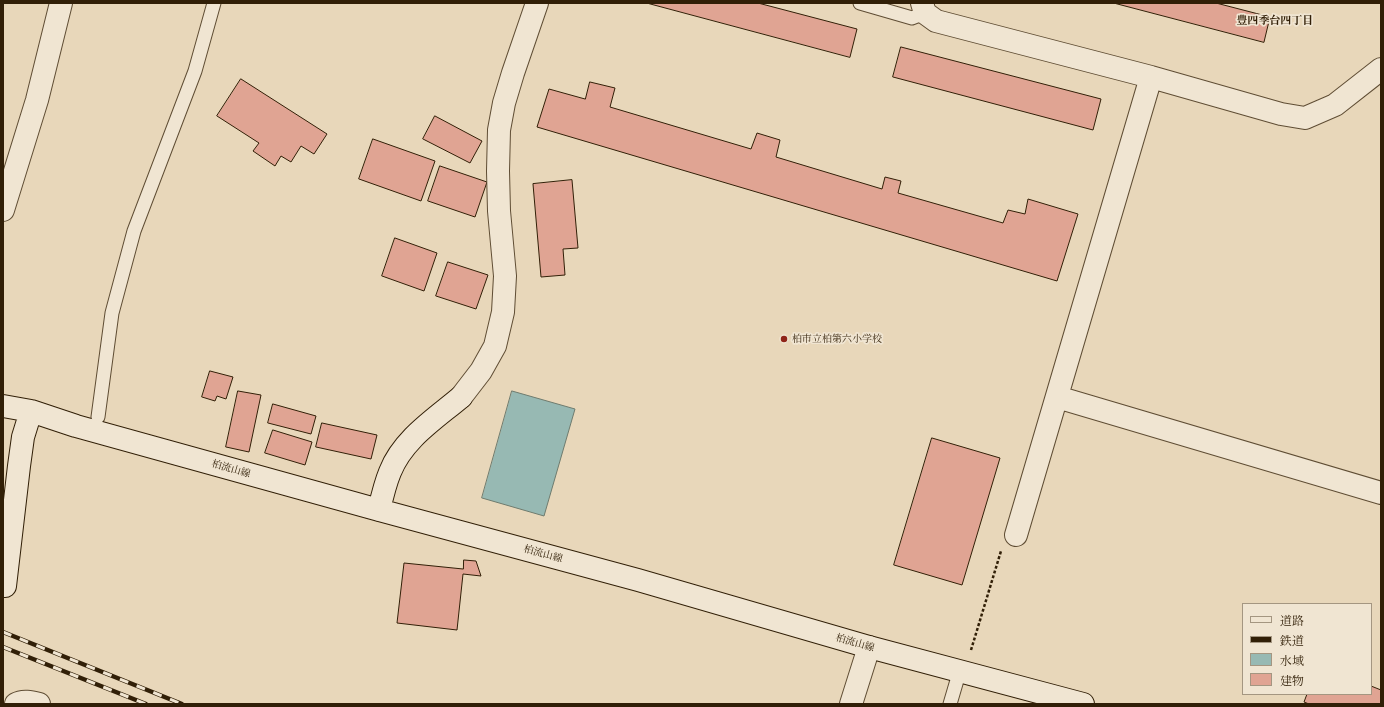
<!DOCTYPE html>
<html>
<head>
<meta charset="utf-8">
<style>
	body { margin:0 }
	#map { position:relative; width:1384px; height:707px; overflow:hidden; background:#e8d7ba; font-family:"Libre Caslon Text","Noto Serif JP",serif }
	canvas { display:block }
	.frame { position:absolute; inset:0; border:4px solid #311f07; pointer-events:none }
	.legend { position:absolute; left:1242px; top:603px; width:130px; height:92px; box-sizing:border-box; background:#f0e5d2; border:1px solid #a49681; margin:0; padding:5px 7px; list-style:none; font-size:12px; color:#311f07 }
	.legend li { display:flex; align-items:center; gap:8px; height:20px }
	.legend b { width:20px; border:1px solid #a49681 }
</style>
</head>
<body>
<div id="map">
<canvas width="1384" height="707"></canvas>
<div class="frame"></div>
<ul class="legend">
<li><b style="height:5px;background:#f0e5d2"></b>道路</li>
<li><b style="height:5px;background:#311f07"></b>鉄道</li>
<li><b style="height:11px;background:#97b9b3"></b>水域</li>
<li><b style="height:11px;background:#e0a493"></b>建物</li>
</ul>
</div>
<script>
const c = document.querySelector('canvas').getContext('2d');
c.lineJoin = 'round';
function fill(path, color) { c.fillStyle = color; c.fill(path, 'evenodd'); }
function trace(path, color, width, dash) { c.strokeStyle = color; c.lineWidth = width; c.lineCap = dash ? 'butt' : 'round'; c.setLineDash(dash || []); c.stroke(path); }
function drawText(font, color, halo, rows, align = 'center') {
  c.font = font + ' "Libre Caslon Text","Noto Serif JP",serif'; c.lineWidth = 3.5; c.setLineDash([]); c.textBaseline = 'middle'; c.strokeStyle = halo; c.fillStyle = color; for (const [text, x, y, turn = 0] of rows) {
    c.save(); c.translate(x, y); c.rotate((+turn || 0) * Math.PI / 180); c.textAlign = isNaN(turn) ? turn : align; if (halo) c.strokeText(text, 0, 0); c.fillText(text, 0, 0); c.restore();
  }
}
const water = new Path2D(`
	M512 391 575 409 544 516 482 498Z`);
fill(water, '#97b9b3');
trace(water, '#6e7b6e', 1);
const building = new Path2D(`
	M647 3H758L857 29 850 57Z
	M1114 3H1216L1270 17 1264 42Z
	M901 47 1101 99 1093 130 893 77Z
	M241 79 327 134 314 154 301 146 291 162 281 156 275 166 253 151 259 143 217 116Z
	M590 82 615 88 610 107 751 149 757 133 780 140 776 157 882 189 885 177 901 181 898 193 1003 223 1008 210 1025 214 1028 199 1078 214 1057 281 537 127 549 89 585 99Z
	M435 116 482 141 470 163 423 139Z
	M373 139 435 161 421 201 359 179Z
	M440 166 487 182 475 217 428 201Z
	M572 180 578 248 563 249 565 275 541 277 533 184Z
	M395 238 437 253 424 291 382 276Z
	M448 262 488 275 476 309 436 296Z
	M210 371 233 377 226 399 217 396 215 401 202 397Z
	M238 391 261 395 249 452 226 447Z
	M273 404 316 416 311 434 268 423Z
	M322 423 377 435 371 459 316 447Z
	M273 430 312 442 305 465 265 453Z
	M932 438 1000 458 962 585 894 565Z
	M464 560 476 561 481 576 463 574 457 630 397 623 404 563 463 569Z
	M1371 686 1381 690V704H1309L1304 702 1307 694H1371Z`);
fill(building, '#e0a493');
trace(building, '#311f07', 1);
const lane = new Path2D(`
	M860 3 912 18 925 13
	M98 417 112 313 134 231 195 71 214 3
	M950 704 960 670`);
const street = new Path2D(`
	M922 3 925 13 936 21 1151 77 1281 114 1305 118 1335 105 1381 69
	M3 210 37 100 61 3
	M461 397 481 371 495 346 503 312 505 276 499 211 498 171 499 130 504 103 513 73 537 3
	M1057 397 1381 493
	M1016 535 1151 77
	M16 704C23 700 31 702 39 704
	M851 704 869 647`);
const secondary = new Path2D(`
	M3 406 31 411 76 426 379 510 638 580 869 647 1083 704
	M379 510C382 497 385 484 390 472 403 439 435 419 461 397
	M5 586 19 466 23 437 31 411`);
trace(lane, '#5f4d34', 15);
trace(street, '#5f4d34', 24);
trace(secondary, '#311f07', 24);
trace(new Path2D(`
	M971 650 1001 551`), '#311f07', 2.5, [3, 2]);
trace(lane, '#f0e5d2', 13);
trace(street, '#f0e5d2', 22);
trace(secondary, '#f0e5d2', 22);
const rail = new Path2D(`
	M3 632 182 704
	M3 647 146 704`);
trace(rail, '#311f07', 4.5);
trace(rail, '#f0e5d2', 3, [9]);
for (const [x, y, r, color] of [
	[784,339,4,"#8f2418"]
]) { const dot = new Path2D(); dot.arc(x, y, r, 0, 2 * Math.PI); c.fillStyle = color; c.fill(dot); trace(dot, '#f0e5d2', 1.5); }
drawText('10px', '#311f07', '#f0e5d2', [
	["柏市立柏第六小学校",792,339]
], 'left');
drawText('10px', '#311f07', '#f0e5d2', [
	["柏流山線",231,469,16],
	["柏流山線",543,554,15],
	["柏流山線",855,643,16]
]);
drawText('bold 11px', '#311f07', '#f0e5d2', [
	["豊四季台四丁目",1275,21]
]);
</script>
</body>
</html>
